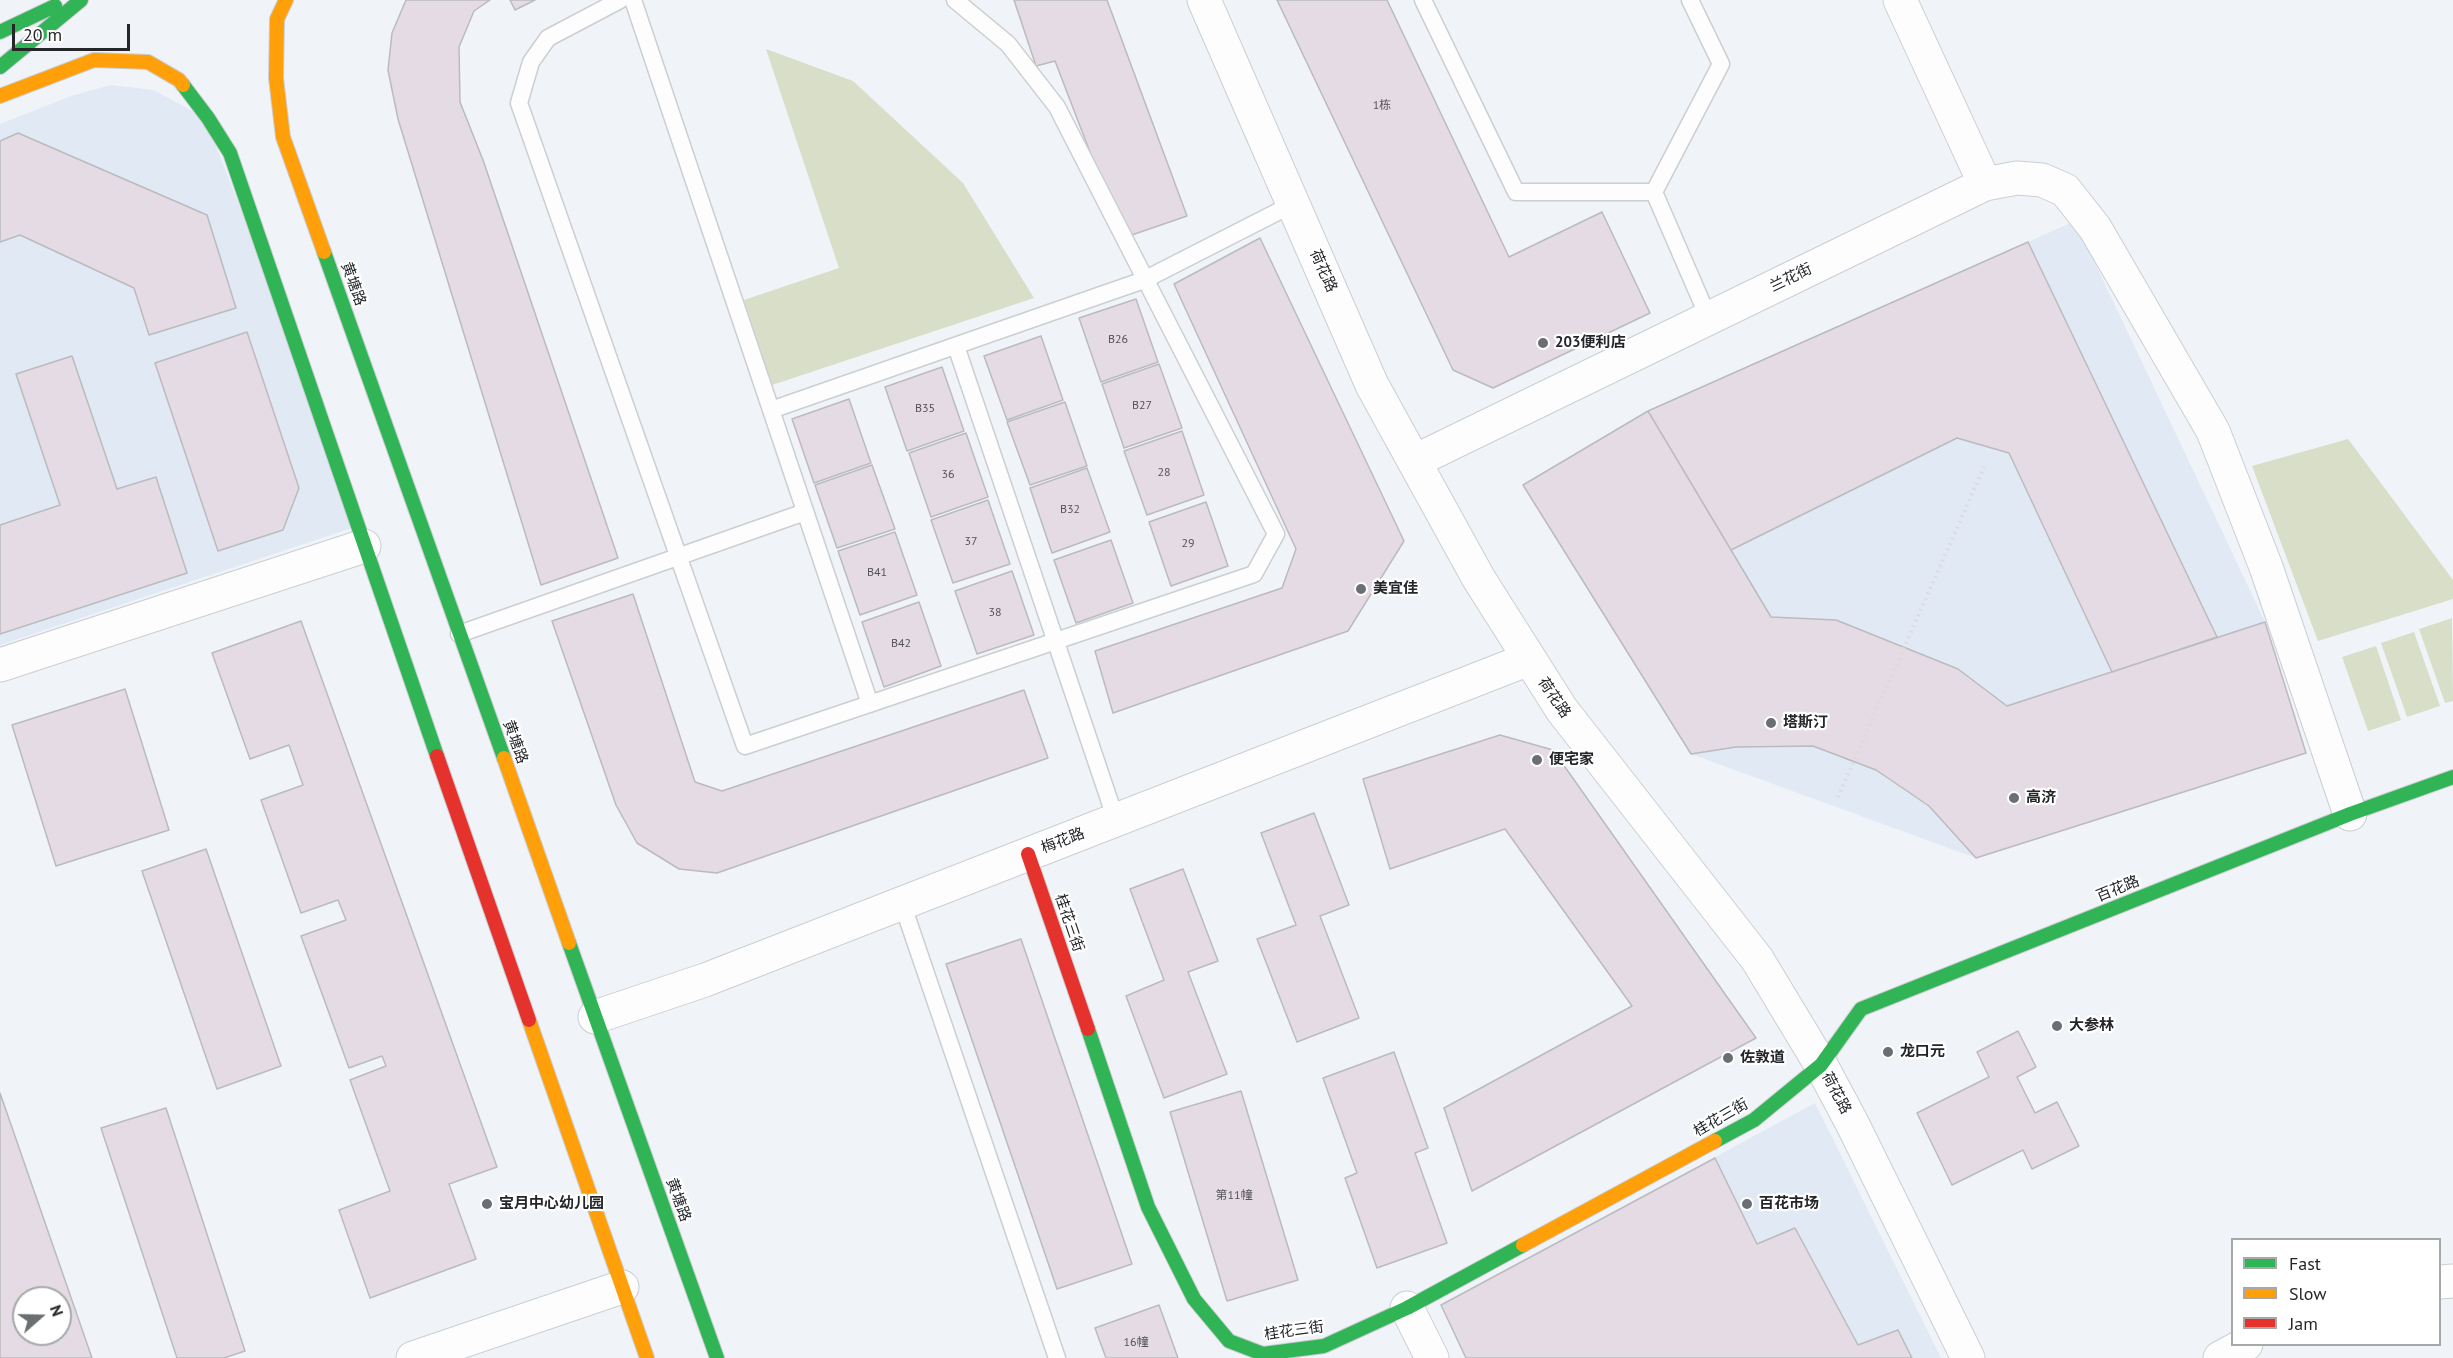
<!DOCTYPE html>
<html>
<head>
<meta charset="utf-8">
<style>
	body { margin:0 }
	#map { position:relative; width:2453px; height:1358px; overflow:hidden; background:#f0f4f9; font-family:"PT Sans",sans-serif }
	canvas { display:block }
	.legend { position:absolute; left:2231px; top:1238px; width:210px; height:108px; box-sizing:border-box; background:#fff; border:2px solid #a7a8aa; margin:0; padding:8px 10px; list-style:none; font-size:18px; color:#24262a }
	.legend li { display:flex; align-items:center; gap:12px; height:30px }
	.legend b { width:30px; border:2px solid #a7a8aa }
	.north { position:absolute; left:12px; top:1286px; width:60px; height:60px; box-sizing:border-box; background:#fff; border:2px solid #a7a8aa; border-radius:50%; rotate:70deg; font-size:16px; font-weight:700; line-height:24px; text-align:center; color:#24262a }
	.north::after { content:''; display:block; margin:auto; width:21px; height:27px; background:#6b6e72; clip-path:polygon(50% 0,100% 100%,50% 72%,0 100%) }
	.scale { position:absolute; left:12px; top:24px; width:118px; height:27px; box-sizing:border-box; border:3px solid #24262a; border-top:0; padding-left:8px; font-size:18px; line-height:21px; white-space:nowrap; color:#24262a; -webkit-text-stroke:4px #fff; paint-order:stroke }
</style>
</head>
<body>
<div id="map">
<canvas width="2453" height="1358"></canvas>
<ul class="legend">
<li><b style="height:8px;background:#30b455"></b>Fast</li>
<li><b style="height:8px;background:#ff9f0a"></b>Slow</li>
<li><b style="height:8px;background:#e5322d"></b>Jam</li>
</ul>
<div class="north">N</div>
<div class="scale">20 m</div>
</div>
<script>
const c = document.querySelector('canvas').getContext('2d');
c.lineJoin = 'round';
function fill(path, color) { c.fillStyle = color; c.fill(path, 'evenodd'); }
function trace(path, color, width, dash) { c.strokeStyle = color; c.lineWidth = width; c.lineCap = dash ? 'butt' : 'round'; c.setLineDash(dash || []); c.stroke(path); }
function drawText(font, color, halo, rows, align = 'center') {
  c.font = font + ' "PT Sans","Noto Sans SC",sans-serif'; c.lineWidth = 4.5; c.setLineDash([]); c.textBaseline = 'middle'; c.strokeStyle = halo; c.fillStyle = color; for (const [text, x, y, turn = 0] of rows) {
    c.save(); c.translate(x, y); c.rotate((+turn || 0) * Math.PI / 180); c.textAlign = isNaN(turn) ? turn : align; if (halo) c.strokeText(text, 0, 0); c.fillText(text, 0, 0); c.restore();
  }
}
fill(new Path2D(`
	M111 85 154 90 205 118 364 524 0 645V124L71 96Z
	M2075 221 2265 622 2306 753 1976 858 1691 754 1523 485 1648 411Z
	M1815 1103 1941 1358H1466L1441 1305Z`), '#e0e9f4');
fill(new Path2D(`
	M766 49 853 81 963 183 1034 298 772 385 744 300 839 268Z
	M2348 439 2453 580V599L2318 641 2252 466Z
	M2452 618 2453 701 2445 703 2419 629Z
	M2414 632 2440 706 2407 717 2381 643Z
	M2376 646 2401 720 2368 731 2342 657Z`), '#d8dec8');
const building = new Path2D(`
	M406 0H490L474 11 459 47 460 102 483 160 618 558 541 585 398 119 388 70 392 33Z
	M510 0H535L515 10Z
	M1014 0H1107L1187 216 1123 238 1055 61 1036 66Z
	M1277 0H1387L1509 257 1602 212 1650 313 1493 388 1453 370Z
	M18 133 207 215 236 308 149 335 134 288 20 235 0 242V141Z
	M1260 238 1404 541 1348 631 1113 713 1095 651 1282 588 1296 549 1174 284Z
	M2028 242 2217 637 2112 672 2009 453 1957 438 1731 550 1648 411Z
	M1136 299 1158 362 1101 382 1079 318Z
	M247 332 299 488 283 530 218 551 155 363Z
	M1041 336 1063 400 1007 420 984 356Z
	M72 356 117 489 156 477 187 573 0 634V525L60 505 16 374Z
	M1159 364 1182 428 1124 448 1102 384Z
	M942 367 964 431 907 451 885 387Z
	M849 399 871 463 814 483 792 419Z
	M1065 402 1087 466 1030 485 1007 422Z
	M1648 411 1771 617 1836 620 1958 669 2007 706 2265 622 2306 753 1976 858 1929 806 1876 770 1813 746 1736 747 1691 754 1523 485Z
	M1182 431 1204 495 1147 515 1124 451Z
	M966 433 988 497 931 517 909 453Z
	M872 465 895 529 837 548 815 485Z
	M1087 468 1110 532 1052 553 1030 488Z
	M988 500 1010 564 953 583 931 520Z
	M1206 502 1228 566 1171 586 1149 522Z
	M895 532 917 595 860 615 838 551Z
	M1111 540 1133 603 1076 623 1054 560Z
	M1012 571 1034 635 977 654 955 591Z
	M633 594 695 782 722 791 1024 690 1048 758 717 873 679 869 637 843 616 805 552 621Z
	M919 602 941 666 884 687 862 622Z
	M301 621 497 1167 449 1184 476 1259 370 1298 339 1210 390 1191 350 1080 386 1066 382 1056 349 1068 301 936 346 920 338 900 301 913 261 800 303 785 289 745 250 759 212 653Z
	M125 689 169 830 56 866 12 725Z
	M1500 735 1553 750 1756 1038 1472 1191 1444 1108 1632 1006 1505 829 1390 869 1363 779Z
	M1314 813 1349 905 1320 916 1359 1018 1297 1042 1257 939 1296 925 1261 833Z
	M206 849 281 1066 217 1089 142 871Z
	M1183 869 1218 961 1188 972 1227 1074 1164 1098 1126 996 1164 980 1130 889Z
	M1021 939 1132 1264 1057 1289 946 964Z
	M2018 1031 2036 1067 2017 1077 2035 1113 2057 1102 2079 1146 2032 1169 2023 1150 1952 1185 1917 1113 1989 1077 1977 1052Z
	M1394 1052 1428 1148 1415 1153 1447 1243 1377 1268 1345 1178 1357 1173 1323 1078Z
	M1241 1091 1298 1280 1227 1301 1170 1112Z
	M0 1093 92 1358H0ZM24 1298H60V1334H24Z
	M166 1108 245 1351 224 1358H177L101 1128Z
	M1715 1158 1757 1244 1795 1228 1858 1345 1898 1330 1912 1358H1466L1441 1305Z
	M1159 1305 1178 1358H1106L1095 1328Z`);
fill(building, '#e4dbe4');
trace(building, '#bbbbbe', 1.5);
const lane = new Path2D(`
	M620 0 548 38 531 62 519 103 745 746 1254 574 1276 534 1057 107 1008 44 955 0
	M633 0 870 704
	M1423 0 1516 192H1654
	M1654 192 1721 64 1690 0
	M1654 192 1709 319
	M956 346 1116 820
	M771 410 1144 280 1293 204
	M459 634 805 512
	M902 903 1057 1358`);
const street = new Path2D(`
	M1204 0 1372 385 1479 579 1562 710 1757 959 1821 1065 1852 1123 1968 1358
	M1900 0 1985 184
	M1415 461 1985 184 2017 178 2042 180 2065 190 2095 228 2213 431 2266 567 2350 814
	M0 665 364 546
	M595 1017 705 980 1529 659
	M2440 1282 2453 1281
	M1407 1308 1432 1358
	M413 1358 622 1287
	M2220 1358 2246 1344`);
const fast = new Path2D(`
	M0 32 55 6
	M0 67 81 0
	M183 85 208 118 230 153 437 756
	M324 252 504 758
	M569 943 717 1358
	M1088 1029 1148 1207 1194 1299 1229 1341 1263 1354 1324 1346 1407 1308 1523 1245
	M1715 1141 1754 1120 1821 1065 1861 1009 2350 814 2453 777`);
const slow = new Path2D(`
	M286 0 277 19 276 78 283 137 324 252
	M0 96 94 60 148 62 179 80 183 85
	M504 758 569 943
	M529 1020 647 1358
	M1523 1245 1715 1141`);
const jam = new Path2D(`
	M437 756 529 1020
	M1028 854 1088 1029`);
trace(lane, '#cbced2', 19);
trace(street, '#cbced2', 35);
trace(fast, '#cbced2', 16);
trace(slow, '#cbced2', 16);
trace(jam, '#cbced2', 16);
trace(new Path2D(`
	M1838 797 1984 467`), '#dadadc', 4, [1.5, 4.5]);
trace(lane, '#fdfdfe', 16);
trace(street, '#fdfdfe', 33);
trace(fast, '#30b455', 14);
trace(slow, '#ff9f0a', 14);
trace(jam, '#e5322d', 14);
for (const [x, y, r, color] of [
	[1543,343,6,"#6b6e72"],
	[1361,589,6,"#6b6e72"],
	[1771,723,6,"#6b6e72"],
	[1537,760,6,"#6b6e72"],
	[2014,798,6,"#6b6e72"],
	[2057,1026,6,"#6b6e72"],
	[1888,1052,6,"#6b6e72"],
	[1728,1058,6,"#6b6e72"],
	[487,1204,6,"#6b6e72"],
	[1747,1204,6,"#6b6e72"]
]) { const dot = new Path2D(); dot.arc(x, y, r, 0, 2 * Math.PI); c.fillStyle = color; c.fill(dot); trace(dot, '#fff', 2); }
drawText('12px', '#545358', null, [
	["1栋",1382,106],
	["B26",1118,340],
	["B27",1142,406],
	["B35",925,409],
	["28",1164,473],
	["36",948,475],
	["B32",1070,510],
	["37",971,542],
	["29",1188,544],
	["B41",877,573],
	["38",995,613],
	["B42",901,644],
	["第11幢",1234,1196],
	["16幢",1136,1343]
]);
drawText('15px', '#24262a', '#fff', [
	["荷花路",1323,271,66],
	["兰花街",1791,278,-26],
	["黄塘路",353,284,70],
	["荷花路",1554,698,56],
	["黄塘路",515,742,70],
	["梅花路",1063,841,-21],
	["百花路",2118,889,-22],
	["桂花三街",1069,923,71],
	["荷花路",1836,1093,62],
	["桂花三街",1721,1118,-30],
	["黄塘路",678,1200,70],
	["桂花三街",1294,1331,-8]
]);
drawText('bold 15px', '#24262a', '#fff', [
	["203便利店",1555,343],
	["美宜佳",1373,589],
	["塔斯汀",1783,723],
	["便宅家",1549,760],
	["高济",2026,798],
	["大参林",2069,1026],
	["龙口元",1900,1052],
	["佐敦道",1740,1058],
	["宝月中心幼儿园",499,1204],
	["百花市场",1759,1204]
], 'left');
</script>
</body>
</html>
